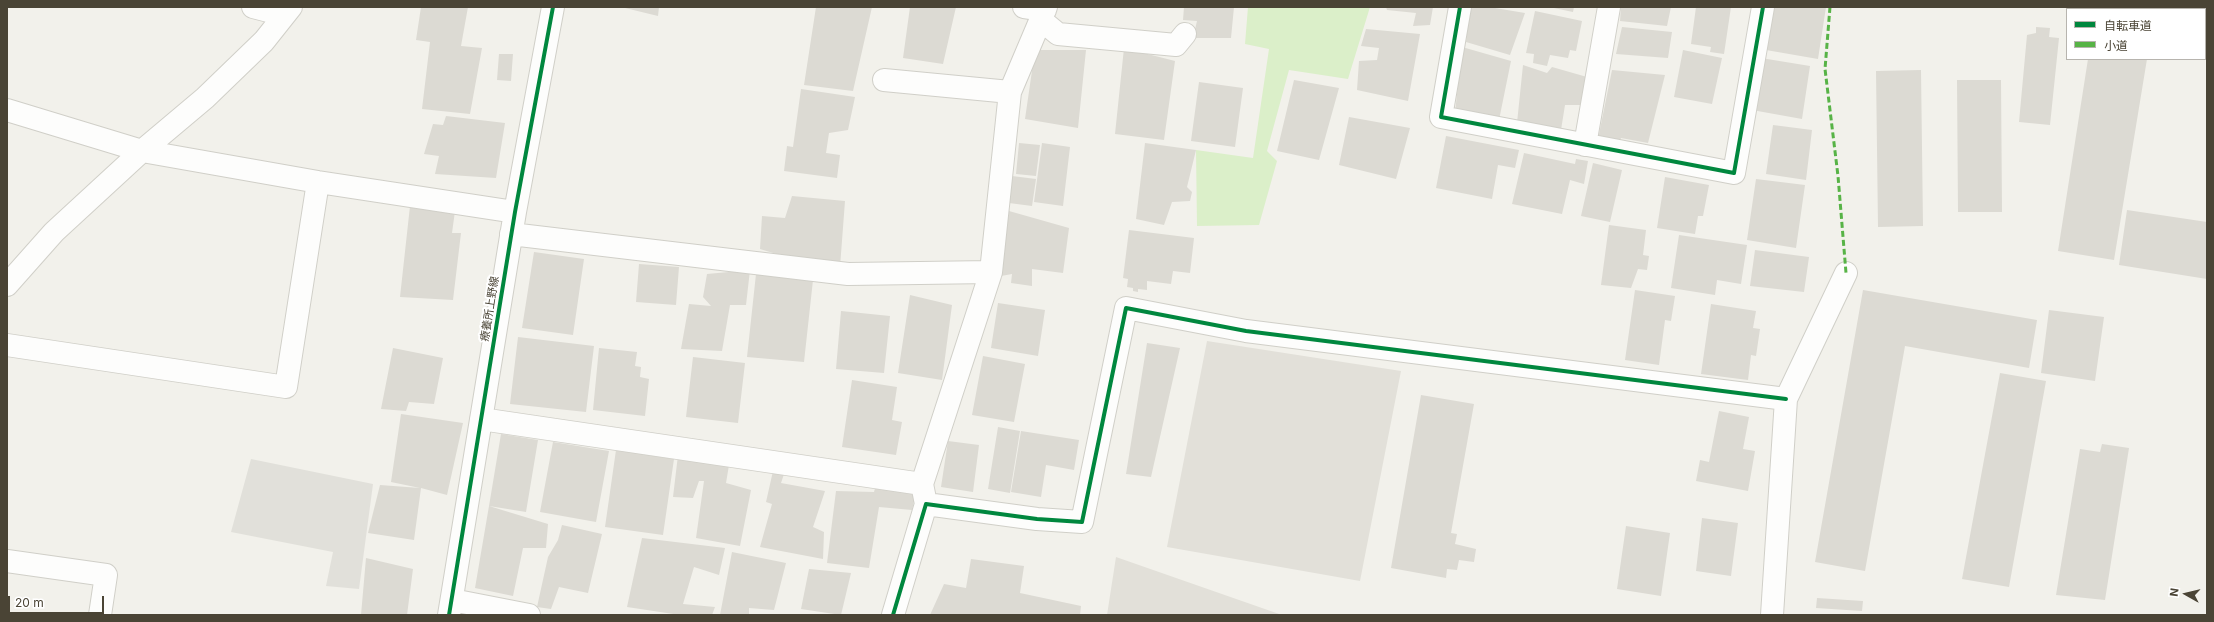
<!DOCTYPE html>
<html>
<head>
<meta charset="utf-8">
<style>
	body { margin:0 }
	#map { position:relative; width:2214px; height:622px; overflow:hidden; background:#f2f1eb; font-family:Inter,"Noto Sans JP",sans-serif }
	canvas { display:block }
	.frame { position:absolute; inset:0; border:8px solid #4a4435; pointer-events:none }
	.legend { position:absolute; left:2066px; top:8px; width:140px; height:52px; box-sizing:border-box; background:#fff; border:1px solid #b7b4ae; margin:0; padding:5px 7px; list-style:none; font-size:12px; color:#4a4435 }
	.legend li { display:flex; align-items:center; gap:8px; height:20px }
	.legend b { width:20px; border:1px solid #b7b4ae }
	.north { position:absolute; left:2166px; top:574px; width:40px; height:40px; -webkit-text-stroke:3px #fff; paint-order:stroke; rotate:278deg; font-size:11px; font-weight:700; line-height:16px; text-align:center; color:#4a4435 }
	.north::after { content:''; display:block; margin:auto; width:14px; height:18px; background:#4a4435; clip-path:polygon(50% 0,100% 100%,50% 72%,0 100%) }
	.scale { position:absolute; left:8px; top:596px; width:96px; height:18px; box-sizing:border-box; border:2px solid #4a4435; border-top:0; padding-left:5px; font-size:12px; line-height:14px; white-space:nowrap; color:#4a4435; -webkit-text-stroke:3px #fff; paint-order:stroke }
</style>
</head>
<body>
<div id="map">
<canvas width="2214" height="622"></canvas>
<div class="frame"></div>
<ul class="legend">
<li><b style="height:5px;background:#00873e"></b>自転車道</li>
<li><b style="height:5px;background:#57b346"></b>小道</li>
</ul>
<div class="north">N</div>
<div class="scale">20 m</div>
</div>
<script>
const ctx = document.querySelector('canvas').getContext('2d');
ctx.lineJoin = 'round';
function fillPath(path, color) {
  ctx.fillStyle = color;
  ctx.fill(path, 'evenodd');
}
function poly(rows) {
  const path = new Path2D();
  for (const r of rows) {
    path.moveTo(r[0], r[1]);
    for (let i = 2; i < r.length; i += 2) path.lineTo(r[i], r[i + 1]);
  }
  return path;
}
function strokePath(path, color, width, dash) {
  ctx.strokeStyle = color;
  ctx.lineWidth = width;
  ctx.lineCap = dash ? 'butt' : 'round';
  ctx.setLineDash(dash || []);
  ctx.stroke(path);
}
function label(font, color, halo, rows, align = 'center') {
  ctx.font = font + ' Inter,"Noto Sans JP",sans-serif';
  ctx.lineWidth = 4;
  ctx.setLineDash([]);
  ctx.textBaseline = 'middle';
  ctx.strokeStyle = halo;
  ctx.fillStyle = color;
  for (const [text, x, y, turn = 0] of rows) {
    ctx.save();
    ctx.translate(x, y);
    ctx.rotate((+turn || 0) * Math.PI / 180);
    ctx.textAlign = isNaN(turn) ? turn : align;
    if (halo) ctx.strokeText(text, 0, 0);
    ctx.fillText(text, 0, 0);
    ctx.restore();
  }
}
const industrial = poly([
	[1207,341,1401,371,1360,581,1167,547],
	[1116,557,1282,615,1107,615]
]);
const green = poly([
	[1248,7,1370,7,1348,79,1289,70,1267,151,1277,161,1259,225,1197,226,1196,150,1253,158,1269,49,1245,44]
]);
const parking = poly([
	[251,459,373,484,359,589,326,586,333,552,231,532]
]);
const building = poly([
	[421,7,468,7,461,46,482,48,470,114,422,109,430,42,416,40],
	[621,7,659,7,658,16],
	[816,7,872,7,853,91,804,85],
	[910,7,956,7,943,64,903,58],
	[1184,7,1234,7,1231,38,1193,38,1197,21,1183,20],
	[1386,7,1433,7,1430,25,1413,26,1416,13,1387,10],
	[1470,7,1489,7,1525,13,1510,55,1466,42],
	[1549,7,1574,7,1573,12],
	[1621,7,1671,7,1667,26,1620,21],
	[1696,7,1731,7,1724,54,1710,52,1711,47,1691,44],
	[1773,7,1826,7,1818,59,1766,50],
	[1535,11,1582,21,1576,51,1570,50,1568,58,1550,55,1547,66,1533,63,1534,54,1526,53],
	[1622,27,1672,32,1668,58,1616,54],
	[2036,27,2050,28,2049,37,2059,38,2050,125,2019,122,2027,35,2036,33],
	[1366,29,1420,34,1408,101,1357,90,1359,61,1377,60,1379,48,1361,46],
	[1462,47,1511,61,1499,120,1455,113],
	[1124,48,1175,61,1164,140,1115,134],
	[1035,50,1086,50,1078,128,1025,119],
	[1683,50,1722,58,1712,104,1674,97],
	[499,54,513,54,511,81,497,80],
	[1761,58,1810,66,1802,119,1752,110],
	[2088,59,2147,59,2114,260,2058,251],
	[1523,65,1547,73,1552,67,1587,77,1583,105,1565,105,1561,130,1517,123],
	[1612,70,1665,75,1648,143,1621,138,1619,144,1598,139],
	[1921,70,1923,226,1878,227,1876,71],
	[1294,80,1339,88,1319,160,1277,151],
	[1957,80,2001,80,2002,212,1958,212],
	[1199,82,1243,88,1235,147,1191,141],
	[801,89,855,97,848,130,829,133,826,153,840,155,837,178,784,171,787,146,793,147],
	[446,116,505,123,496,178,435,174,439,156,424,154,433,124,443,125],
	[1349,117,1410,128,1396,179,1339,165],
	[1773,125,1812,130,1806,180,1766,174],
	[1446,136,1519,150,1515,168,1498,165,1492,199,1436,188],
	[1019,143,1040,145,1036,176,1016,174],
	[1042,143,1070,147,1063,206,1034,202],
	[1145,143,1196,150,1187,187,1192,192,1190,201,1172,202,1164,225,1136,219],
	[1524,153,1575,164,1576,159,1588,161,1584,184,1570,180,1562,214,1512,204],
	[1593,163,1622,170,1610,222,1581,216],
	[1012,176,1036,179,1032,206,1009,203],
	[1665,177,1709,185,1703,216,1698,216,1695,234,1657,228],
	[1756,179,1805,185,1796,248,1747,240],
	[792,196,845,201,840,267,783,256,760,249,762,216,785,218],
	[410,206,455,211,452,233,461,233,453,300,400,297],
	[2127,210,2207,222,2207,279,2119,265],
	[1009,211,1069,228,1063,273,1032,269,1032,286,1011,283,1012,274,1001,276],
	[1609,225,1646,230,1643,255,1649,256,1647,270,1638,269,1631,288,1601,285],
	[1129,230,1194,238,1190,273,1173,271,1171,284,1147,281,1147,290,1138,289,1138,292,1133,291,1133,288,1127,287,1128,279,1123,278],
	[1679,235,1747,245,1741,284,1717,280,1715,295,1671,288],
	[1755,250,1809,257,1804,292,1750,286],
	[534,252,584,259,573,335,522,328],
	[639,264,679,267,676,305,636,302],
	[750,270,746,305,730,305,722,351,681,349,689,304,711,306,703,297,707,274],
	[756,274,813,280,804,362,747,357],
	[1635,290,1675,296,1671,321,1665,320,1659,365,1625,360],
	[1863,290,2037,320,2029,368,1905,346,1865,571,1815,562],
	[910,295,952,305,942,380,898,373],
	[998,303,1045,310,1038,356,991,348],
	[1711,304,1756,311,1753,328,1760,329,1756,356,1751,355,1748,380,1701,374],
	[2049,310,2104,317,2095,381,2041,373],
	[841,311,890,316,884,373,836,369],
	[518,337,594,346,586,412,510,404],
	[1147,343,1180,348,1151,477,1126,474],
	[393,348,443,358,434,404,409,402,406,411,381,409],
	[599,348,637,352,635,366,641,367,640,377,649,379,645,416,593,410],
	[983,356,1025,364,1014,422,972,415],
	[693,357,745,363,738,423,686,417],
	[2000,373,2046,381,2009,587,1962,579],
	[852,380,897,387,892,420,902,422,896,455,842,447],
	[1421,395,1474,404,1451,533,1457,534,1455,544,1476,549,1474,562,1459,560,1457,570,1447,569,1446,578,1391,568],
	[1719,411,1749,417,1743,449,1755,451,1748,491,1696,481,1700,460,1709,462],
	[401,414,463,423,447,495,421,488,414,540,368,533,380,485,420,488,391,482],
	[998,427,1020,431,1010,493,988,489],
	[1021,431,1079,440,1074,470,1046,465,1041,497,1011,492],
	[501,434,538,440,526,512,489,506,548,524,546,548,523,548,513,596,475,588,489,506],
	[948,441,979,445,973,492,941,487],
	[553,442,609,451,596,522,540,512],
	[2102,444,2129,448,2105,600,2056,595,2080,449,2100,452],
	[616,450,674,459,663,535,605,527],
	[678,455,729,465,726,483,751,490,740,546,696,538,704,481,699,481,693,498,673,497],
	[773,471,785,471,781,483,825,491,813,527,824,532,823,559,760,547,772,504,766,502],
	[876,484,917,488,912,510,879,507,869,568,827,563,836,491,874,492],
	[1702,518,1738,523,1731,576,1696,571],
	[562,525,602,534,588,593,559,587,551,609,537,607,548,557,558,540],
	[1626,526,1670,533,1661,596,1617,589],
	[642,538,725,548,719,575,694,567,683,604,715,607,712,615,680,615,627,607],
	[732,552,786,563,774,610,749,608,749,615,720,615],
	[366,558,413,569,407,615,361,615],
	[971,559,1024,566,1020,593,1081,606,1080,615,930,615,944,584,966,588],
	[809,569,851,573,841,615,801,609],
	[1817,598,1863,601,1862,611,1816,608]
]);
const minor = poly([
	[253,7,284,15],
	[1024,7,1045,10],
	[1460,7,1441,117,1734,173,1763,7],
	[1041,20,1058,34,1176,45,1185,34],
	[884,80,1010,92],
	[7,110,142,151,318,182,515,212],
	[1585,145,1609,7],
	[511,234,848,274,991,272],
	[7,285,54,232,142,151,205,98,264,41,291,7],
	[7,345,286,387,318,182],
	[481,419,922,484],
	[926,504,1037,519,1082,522,1126,308,1246,331,1786,399],
	[7,561,106,575,100,615],
	[452,600,529,615],
	[449,615,515,212,553,7],
	[893,615,926,504,922,484,991,272,1010,92,1046,7],
	[1772,615,1786,399,1846,273]
]);
const quiet = poly([
	[1830,7,1825,69,1838,176,1846,273]
]);
const cycleway = poly([
	[1460,7,1441,117,1734,173,1763,7],
	[449,615,515,212,553,7],
	[893,615,926,504,1037,519,1082,522,1126,308,1246,331,1786,399]
]);
const streetNames = [
	["療養所上野線",490,309,-81]
];
fillPath(industrial, '#e2e0d9');
fillPath(green, '#dbefc9');
fillPath(parking, '#e1e0da');
fillPath(building, '#dcdad3');
strokePath(minor, '#d0cfc8', 24);
strokePath(minor, '#fdfdfc', 22);
strokePath(quiet, '#57b346', 3, [6, 3]);
strokePath(cycleway, '#00873e', 4);
label('11px', '#4a4435', '#fff', streetNames);
</script>
</body>
</html>
